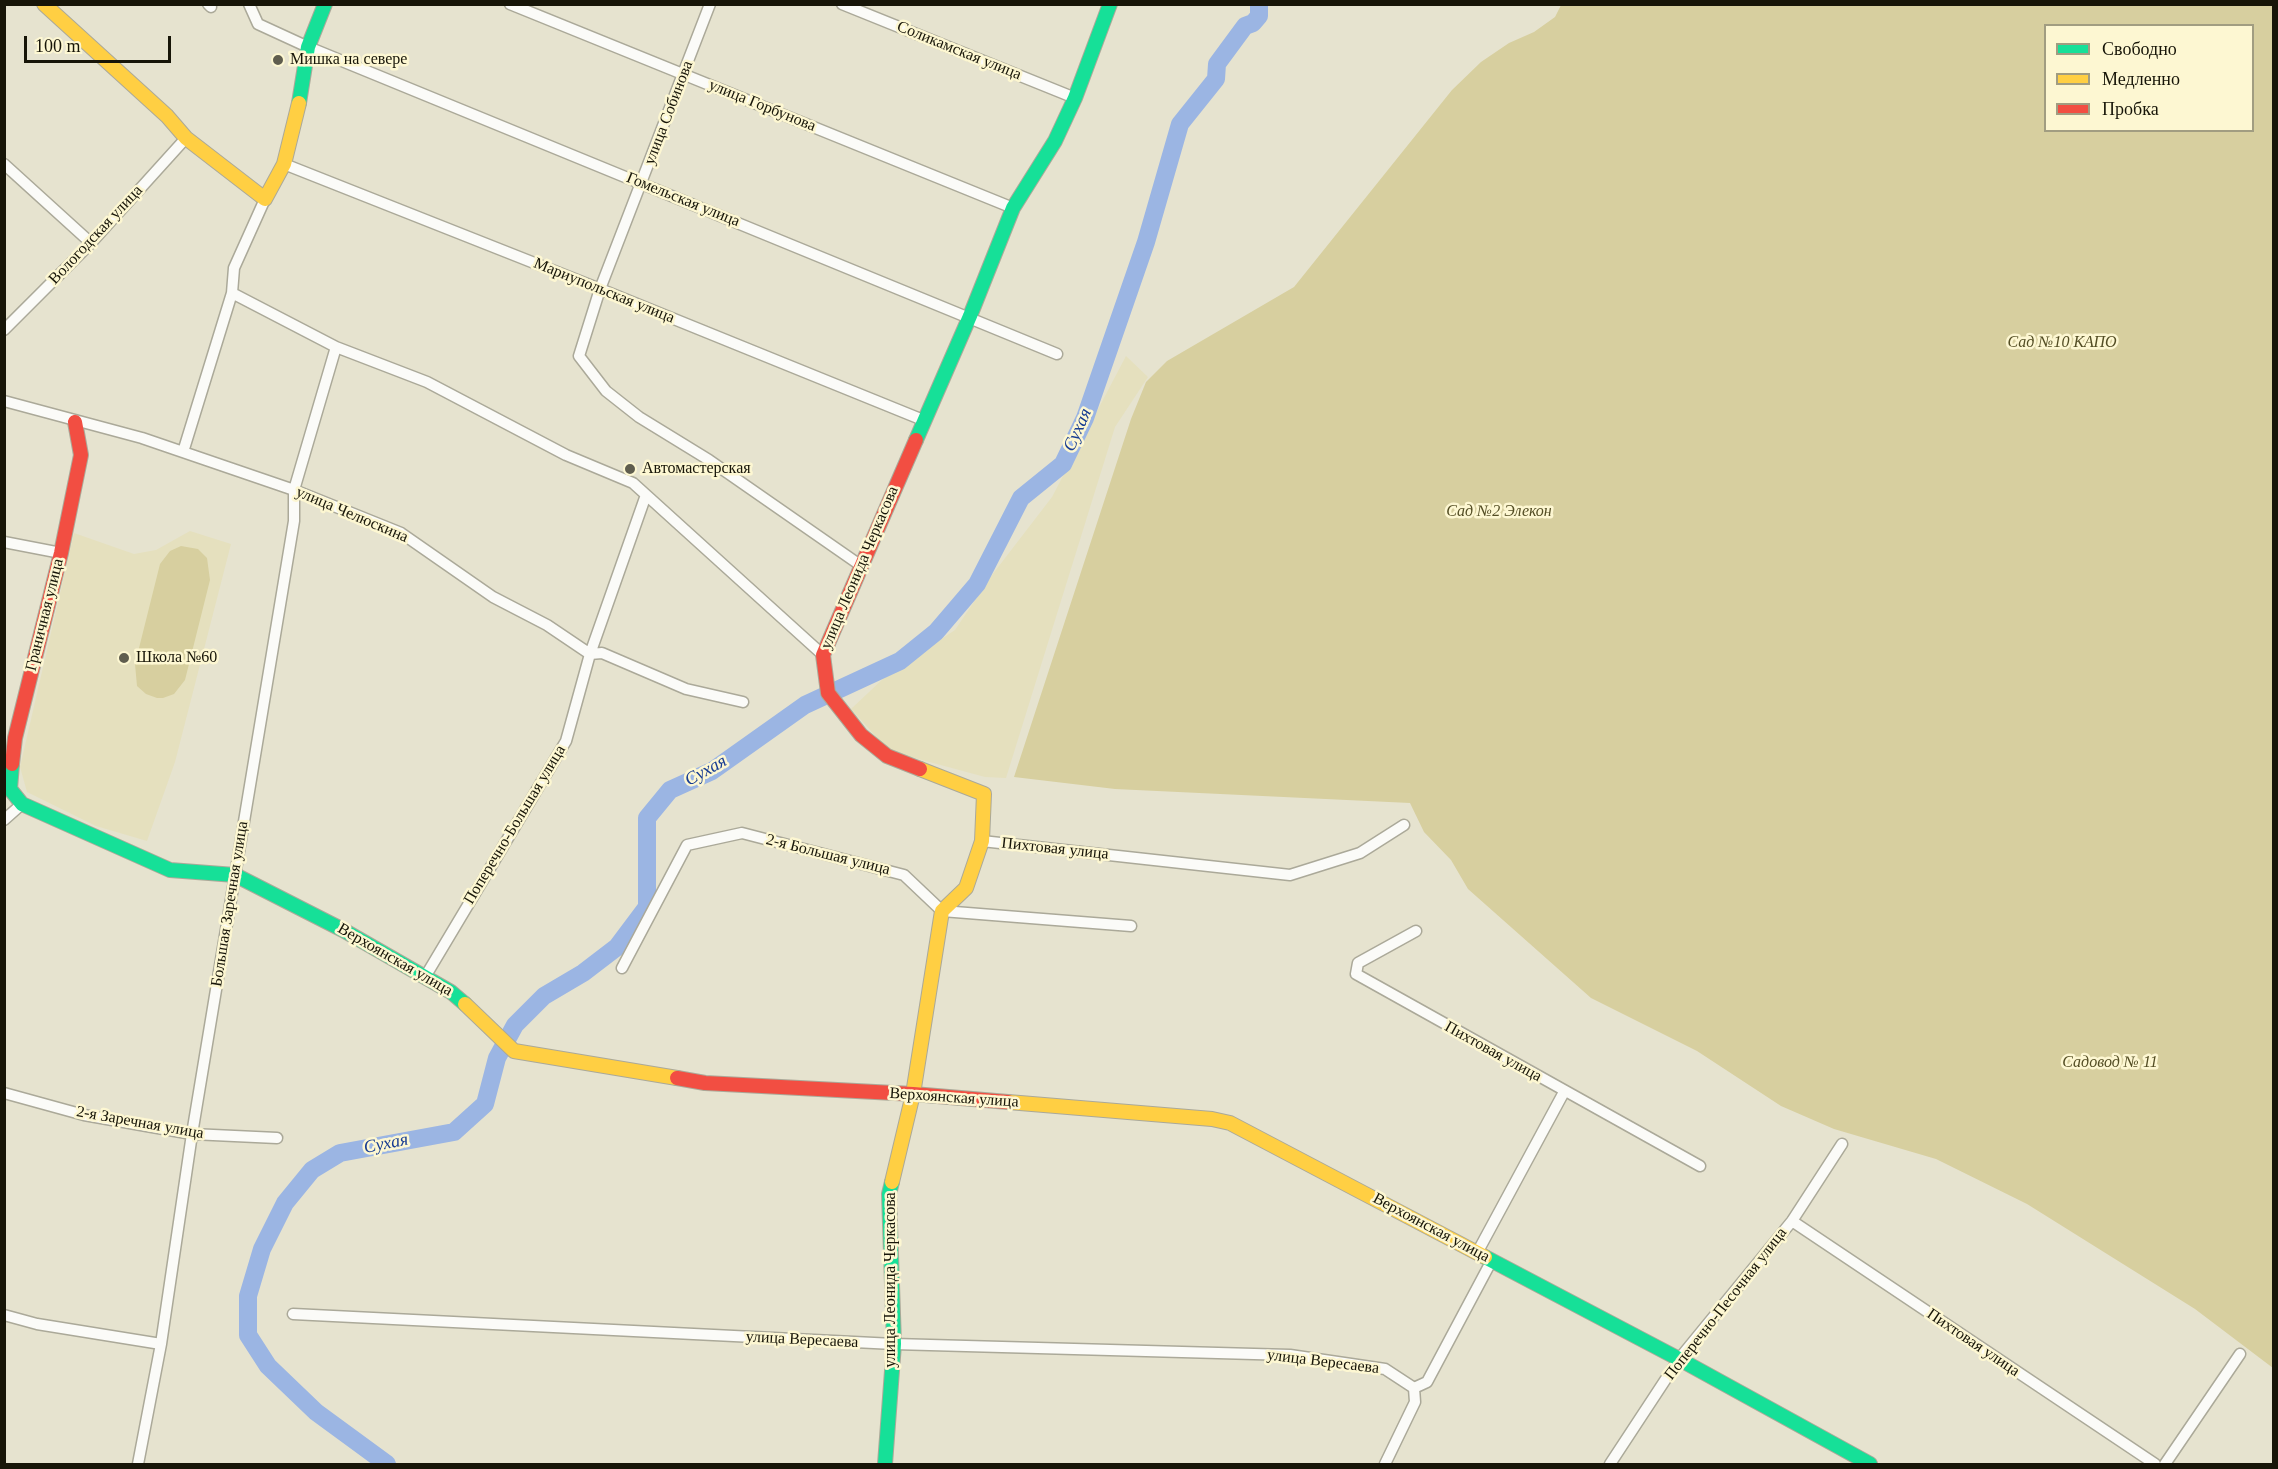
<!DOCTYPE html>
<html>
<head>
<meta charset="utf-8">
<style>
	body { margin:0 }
	#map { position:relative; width:2278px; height:1469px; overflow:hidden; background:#e6e3cf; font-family:"Times New Roman",serif }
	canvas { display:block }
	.frame { position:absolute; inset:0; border:6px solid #171508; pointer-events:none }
	.legend { position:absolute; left:2044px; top:24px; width:210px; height:108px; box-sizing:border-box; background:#fdf7d2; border:2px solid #a19d81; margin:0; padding:8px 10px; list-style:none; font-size:18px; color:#171508 }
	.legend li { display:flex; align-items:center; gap:12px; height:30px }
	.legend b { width:30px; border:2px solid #a19d81 }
	.scale { position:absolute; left:24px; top:36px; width:147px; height:27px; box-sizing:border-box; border:3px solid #171508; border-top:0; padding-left:8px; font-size:18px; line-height:21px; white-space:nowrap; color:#171508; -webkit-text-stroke:4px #fdf7d2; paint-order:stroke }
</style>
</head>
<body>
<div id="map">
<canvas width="2278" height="1469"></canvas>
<div class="frame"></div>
<ul class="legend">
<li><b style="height:8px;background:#16e098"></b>Свободно</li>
<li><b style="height:8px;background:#ffcf43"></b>Медленно</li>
<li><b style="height:8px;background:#f24e42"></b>Пробка</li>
</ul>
<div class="scale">100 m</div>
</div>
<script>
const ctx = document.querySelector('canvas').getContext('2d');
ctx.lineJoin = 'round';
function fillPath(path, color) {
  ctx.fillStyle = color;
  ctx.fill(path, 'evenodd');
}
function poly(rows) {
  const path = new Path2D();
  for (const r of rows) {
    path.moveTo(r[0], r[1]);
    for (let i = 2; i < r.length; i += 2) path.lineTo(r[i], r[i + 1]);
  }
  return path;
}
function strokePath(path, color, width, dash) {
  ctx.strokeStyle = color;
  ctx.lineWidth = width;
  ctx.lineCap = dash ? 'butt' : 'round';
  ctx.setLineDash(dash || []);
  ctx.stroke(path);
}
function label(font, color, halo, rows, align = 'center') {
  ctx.font = font + ' "Times New Roman",serif';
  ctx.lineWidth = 5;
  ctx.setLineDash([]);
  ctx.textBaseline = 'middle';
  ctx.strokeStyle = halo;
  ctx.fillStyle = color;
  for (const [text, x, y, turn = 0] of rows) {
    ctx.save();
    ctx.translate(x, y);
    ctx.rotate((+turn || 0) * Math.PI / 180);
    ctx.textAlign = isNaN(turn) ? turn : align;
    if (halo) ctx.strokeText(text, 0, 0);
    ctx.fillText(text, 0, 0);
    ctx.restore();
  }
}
const built = poly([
	[1126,356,1148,377,1115,427,1006,778,985,777,889,751,851,709,886,676,955,630,992,575,1052,497],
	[190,531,231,544,175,762,147,841,96,826,27,792,20,767,74,533,134,554,156,550]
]);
const green = poly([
	[1561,5,2273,5,2273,1368,2195,1309,2027,1204,1936,1159,1834,1129,1781,1106,1697,1051,1591,998,1468,889,1451,860,1424,832,1410,803,1115,789,1014,777,1131,419,1146,382,1167,361,1294,287,1452,90,1481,62,1509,43,1534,32,1555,17],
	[2046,26,2252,26,2252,130,2046,130],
	[181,546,198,549,207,558,210,580,185,680,174,694,163,698,157,698,146,694,137,686,135,664,160,564,170,551]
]);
const river = poly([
	[387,1464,316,1412,268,1366,248,1335,248,1296,262,1249,285,1203,312,1170,340,1153,454,1132,485,1104,497,1058,515,1025,544,996,583,973,617,947,647,907,647,818,670,790,712,771,805,705,900,661,936,632,977,584,1021,498,1063,464,1085,418,1146,242,1180,124,1216,79,1217,64,1245,26,1253,23,1259,16,1259,4]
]);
const street = poly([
	[208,4,211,7],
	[249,4,258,24,308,47,1057,354],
	[510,4,1013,208],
	[710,4,600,289,579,356,606,391,639,417,709,460,860,565],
	[842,4,1075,98],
	[4,164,91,243],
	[284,164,600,289,923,420],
	[232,293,336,347,427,382,566,455,633,483,823,655],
	[4,330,91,243,186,138],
	[4,401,142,438,294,490,401,533,493,597,547,625,590,654,602,653,686,689,743,702],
	[183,452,232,293,234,268,265,199],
	[4,542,61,553],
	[4,820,22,804],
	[982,841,1290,875,1360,853,1404,825],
	[1416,931,1358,963,1356,974,1700,1166],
	[622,968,687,845,742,833,904,875,942,911,1131,926],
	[425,977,566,741,590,654,646,495],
	[4,1093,84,1115,192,1134,277,1138],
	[1792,1221,2155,1464],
	[1477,1253,1564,1092],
	[293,1314,894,1344,1290,1355,1385,1369,1414,1388],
	[4,1315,37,1324,161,1344],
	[138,1464,161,1344,192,1134,294,521,294,490,336,347],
	[1385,1464,1415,1402,1414,1388,1427,1382,1492,1260],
	[1610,1464,1679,1359,1792,1221,1842,1144],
	[2165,1464,2240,1354]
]);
const fast = poly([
	[299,103,308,47,325,4],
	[916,440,970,316,1013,208,1055,141,1075,98,1110,4],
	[12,764,10,789,22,804,170,870,235,875,343,930,451,992,465,1004],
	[1485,1257,1679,1359,1870,1464],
	[885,1464,894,1344,889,1194,892,1182]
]);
const slow = poly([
	[44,4,167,116,186,138,265,199,284,164,299,103],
	[465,1004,514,1051,677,1078],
	[1008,1102,1212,1119,1230,1123,1485,1257],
	[892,1182,913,1094,942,911,966,888,982,841,984,794,920,769]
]);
const jam = poly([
	[916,440,823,655,828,693,861,735,887,756,920,769],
	[12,764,15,738,61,553,81,455,75,422],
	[677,1078,705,1083,913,1094,1008,1102]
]);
const markers = [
	[278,60,6,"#5f5d4e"],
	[630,469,6,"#5f5d4e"],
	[124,658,6,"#5f5d4e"]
];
const streetNames = [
	["Соликамская улица",959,51,22],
	["улица Горбунова",762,106,22],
	["улица Собинова",669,113,-69],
	["Гомельская улица",683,200,22],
	["Вологодская улица",96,235,-47],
	["Мариупольская улица",604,291,22],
	["улица Челюскина",352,515,23],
	["улица Леонида Черкасова",860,568,-67],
	["Граничная улица",45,615,-76],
	["Поперечно-Большая улица",515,825,-59],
	["Пихтовая улица",1055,849,6],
	["2-я Большая улица",828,855,14],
	["Большая Заречная улица",230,904,-81],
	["Верхоянская улица",395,960,30],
	["Пихтовая улица",1493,1052,29],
	["Верхоянская улица",954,1098,4],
	["2-я Заречная улица",140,1123,10],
	["Верхоянская улица",1431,1228,28],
	["улица Леонида Черкасова",891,1280,-90],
	["Поперечно-Песочная улица",1726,1304,-52],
	["улица Вересаева",802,1340,3],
	["Пихтовая улица",1973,1343,34],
	["улица Вересаева",1323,1362,7]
];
const poiNames = [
	["Мишка на севере",290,60],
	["Автомастерская",642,469],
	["Школа №60",136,658]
];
const parkNames = [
	["Сад №10 КАПО",2062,343],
	["Сад №2 Элекон",1499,512],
	["Садовод № 11",2110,1063]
];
const waterNames = [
	["Сухая",1078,430,-66],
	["Сухая",706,771,-29],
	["Сухая",386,1144,-11]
];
fillPath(built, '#e5e0be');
fillPath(green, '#d7cf9f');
strokePath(river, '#9bb5e3', 18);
strokePath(street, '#aba999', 13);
strokePath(fast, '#aba999', 16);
strokePath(slow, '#aba999', 16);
strokePath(jam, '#aba999', 16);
strokePath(street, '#fbfbf8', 10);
strokePath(fast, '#16e098', 14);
strokePath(slow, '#ffcf43', 14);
strokePath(jam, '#f24e42', 14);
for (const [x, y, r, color] of markers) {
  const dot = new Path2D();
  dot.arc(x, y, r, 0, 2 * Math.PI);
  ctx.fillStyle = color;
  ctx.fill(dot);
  strokePath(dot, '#fdf7d2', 2);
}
label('16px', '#171508', '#fdf7d2', streetNames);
label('16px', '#171508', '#fdf7d2', poiNames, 'left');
label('italic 16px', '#534d24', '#fdf7d2', parkNames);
label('italic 18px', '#173c92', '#fdf7d2', waterNames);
</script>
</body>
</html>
